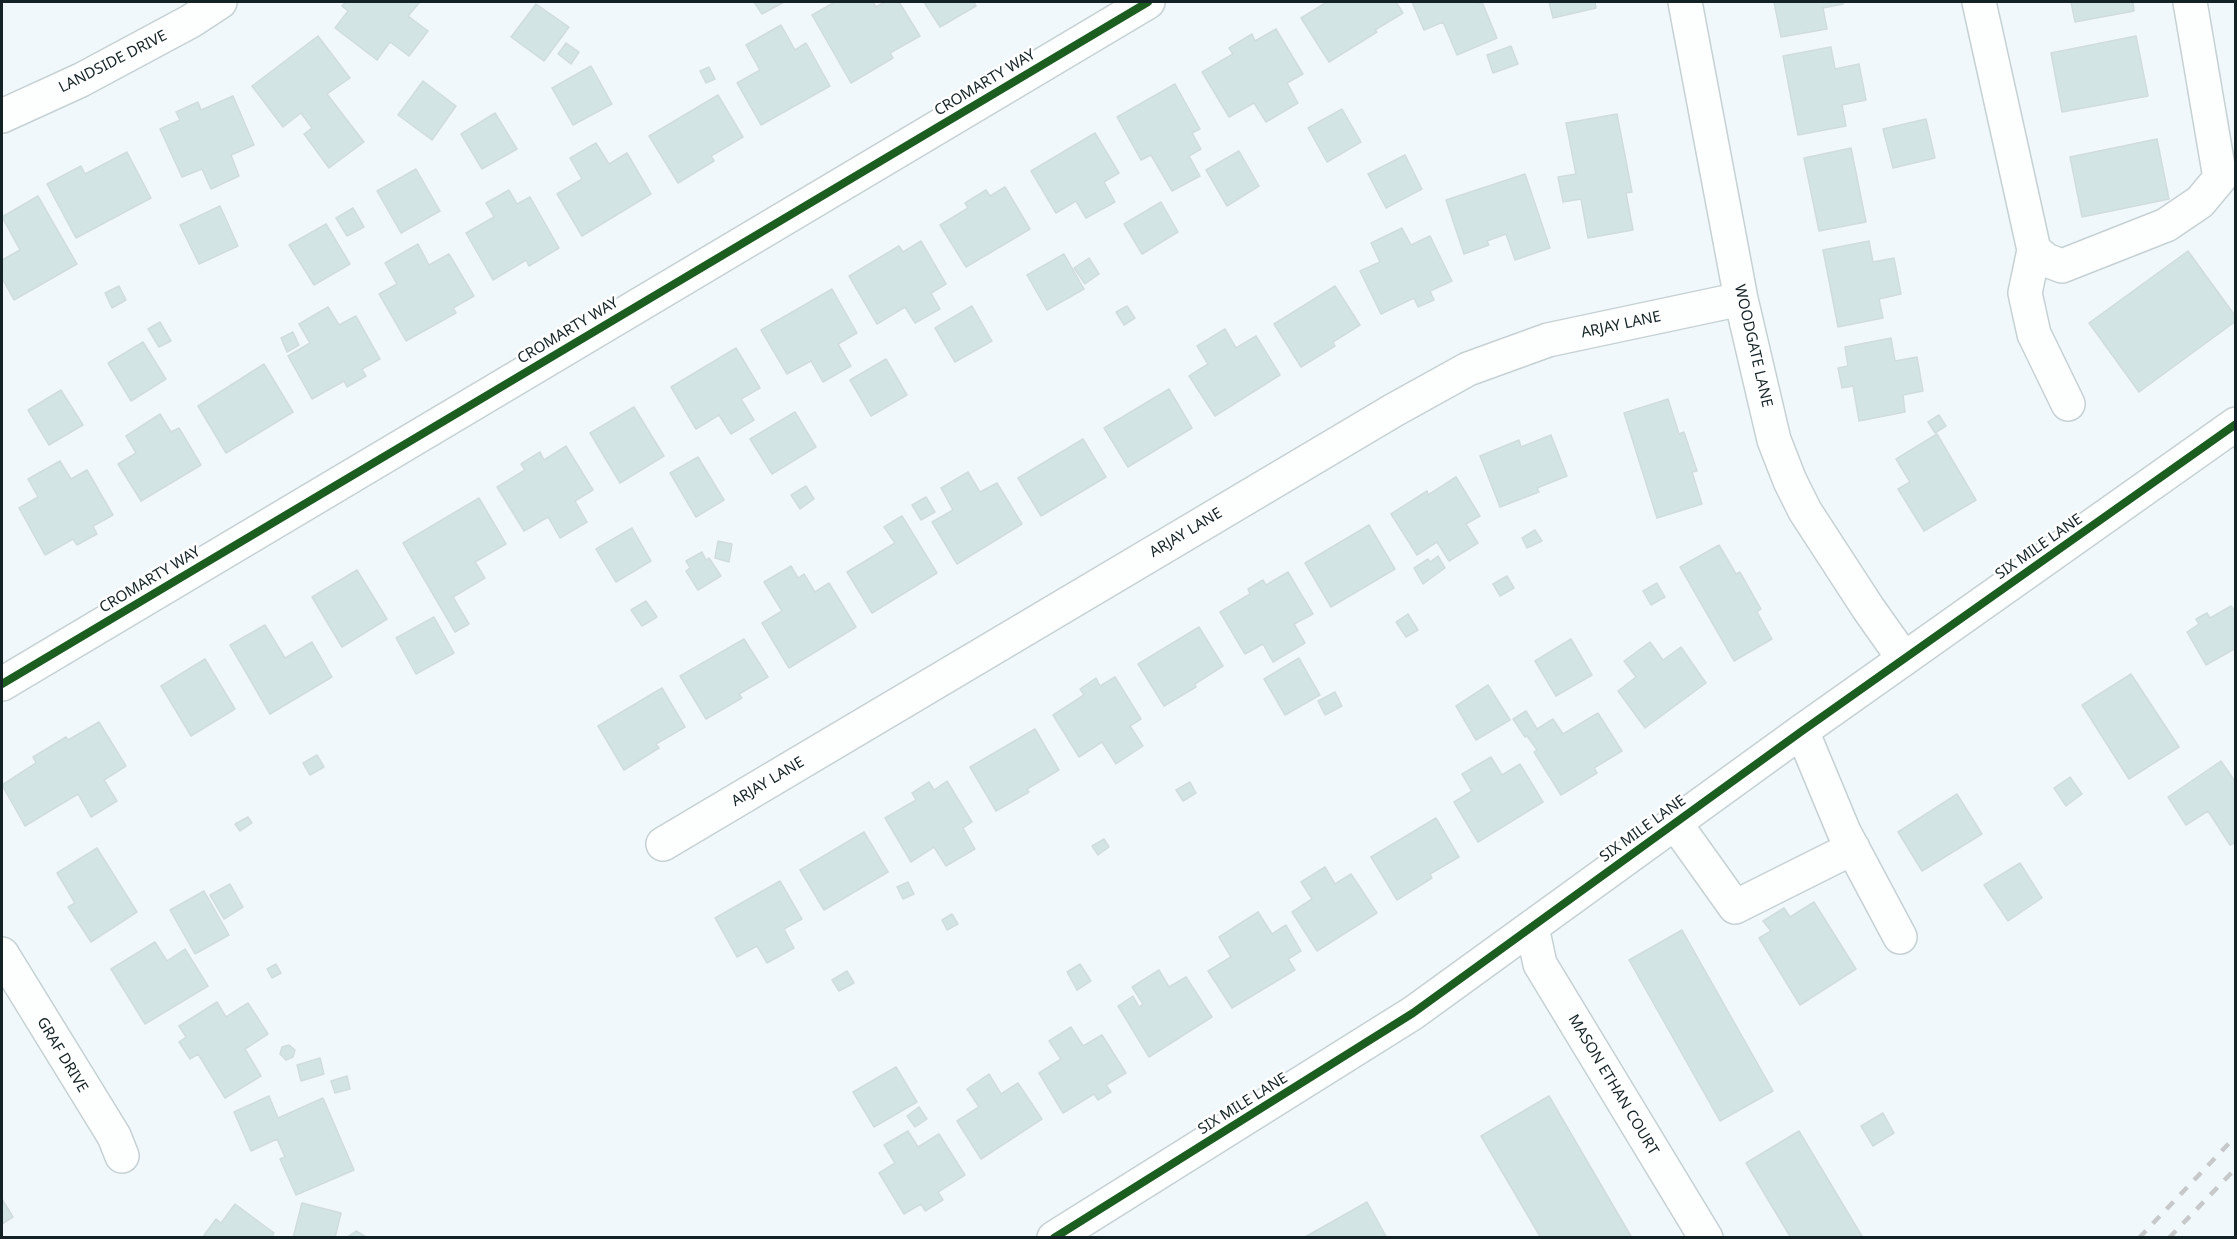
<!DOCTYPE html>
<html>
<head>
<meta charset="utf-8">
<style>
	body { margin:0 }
	#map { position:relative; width:2237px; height:1239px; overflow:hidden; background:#f0f8fb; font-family:"Noto Sans",sans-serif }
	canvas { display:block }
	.frame { position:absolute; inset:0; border:3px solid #132225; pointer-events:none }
</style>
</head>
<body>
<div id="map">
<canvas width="2237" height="1239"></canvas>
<div class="frame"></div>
</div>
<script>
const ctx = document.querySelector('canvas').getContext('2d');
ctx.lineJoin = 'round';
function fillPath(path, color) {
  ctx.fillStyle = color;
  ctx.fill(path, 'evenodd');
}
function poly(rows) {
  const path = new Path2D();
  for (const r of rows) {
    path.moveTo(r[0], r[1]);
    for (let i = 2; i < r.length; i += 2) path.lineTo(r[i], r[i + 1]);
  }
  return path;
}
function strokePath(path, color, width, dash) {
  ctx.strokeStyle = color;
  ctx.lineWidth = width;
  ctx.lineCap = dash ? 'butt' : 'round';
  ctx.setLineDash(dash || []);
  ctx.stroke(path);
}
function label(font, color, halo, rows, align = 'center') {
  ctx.font = font + ' "Noto Sans",sans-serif';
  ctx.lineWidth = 5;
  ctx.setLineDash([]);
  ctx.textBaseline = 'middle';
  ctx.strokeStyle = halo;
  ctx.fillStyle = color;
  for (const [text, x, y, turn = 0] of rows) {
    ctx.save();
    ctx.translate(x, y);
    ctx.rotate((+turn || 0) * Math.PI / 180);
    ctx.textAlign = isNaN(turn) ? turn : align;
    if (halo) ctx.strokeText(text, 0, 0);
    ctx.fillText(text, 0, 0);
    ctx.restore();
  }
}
const building = poly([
	[345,2,420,2,408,16,428,31,409,56,390,42,377,60,335,28,348,11,342,6,345,2],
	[754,2,784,2,762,14,754,2],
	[835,2,873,2,876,7,885,2,899,2,920,36,890,53,893,58,851,83,812,15,835,2],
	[924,2,974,2,976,6,940,27,924,2],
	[1327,2,1396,2,1403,13,1375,30,1377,32,1329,62,1301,18,1327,2],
	[1412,2,1476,2,1477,3,1482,2,1497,38,1457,55,1443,22,1424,30,1412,2],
	[1549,2,1595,2,1596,8,1553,18,1549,2],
	[1774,2,1843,2,1843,4,1823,8,1827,29,1781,37,1774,2],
	[2071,2,2133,2,2134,11,2075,22,2071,2],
	[536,4,569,27,544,61,511,37,536,4],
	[781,25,795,50,806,43,830,86,761,125,737,83,760,70,746,45,781,25],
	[1276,29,1303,74,1287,83,1298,103,1266,122,1254,103,1229,117,1202,72,1233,54,1229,48,1252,34,1255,41,1276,29],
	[318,36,350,78,327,94,364,142,329,168,304,134,312,128,301,113,283,127,252,86,318,36],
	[2136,36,2148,96,2062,112,2051,53,2136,36],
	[566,43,579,52,571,64,558,54,566,43],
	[1511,46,1518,64,1493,73,1487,55,1511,46],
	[1831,47,1835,69,1859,64,1866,100,1842,105,1846,126,1798,135,1783,56,1831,47],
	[591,66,612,104,573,125,552,88,591,66],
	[709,67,715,79,706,83,700,71,709,67],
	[423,81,456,106,432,140,398,115,423,81],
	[1175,84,1200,129,1192,133,1201,149,1189,156,1200,176,1172,191,1151,155,1141,160,1117,117,1175,84],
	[718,95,743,137,711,156,714,161,678,183,649,136,718,95],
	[233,96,254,145,231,155,239,176,211,189,202,169,182,177,160,129,180,120,176,112,198,102,201,110,233,96],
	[1342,109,1361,142,1327,162,1308,128,1342,109],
	[495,113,517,149,482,169,461,134,495,113],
	[1617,114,1632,192,1626,193,1633,230,1588,238,1581,199,1563,202,1558,177,1576,174,1566,123,1617,114],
	[1926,119,1935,158,1893,168,1883,129,1926,119],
	[1095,133,1119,173,1104,182,1115,202,1086,218,1076,201,1056,213,1031,171,1095,133],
	[2157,139,2169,199,2082,217,2070,157,2157,139],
	[596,143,609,164,627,153,651,194,582,236,557,194,582,179,570,158,596,143],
	[1851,148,1866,222,1819,231,1804,158,1851,148],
	[1239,151,1259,186,1227,206,1206,170,1239,151],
	[127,152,151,198,76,238,47,184,81,166,85,174,127,152],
	[1405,155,1422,189,1386,208,1368,174,1405,155],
	[416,169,440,211,401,233,377,191,416,169],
	[1525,174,1550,248,1515,260,1506,234,1487,241,1489,245,1464,254,1446,200,1525,174],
	[1005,187,1030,229,966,267,940,225,968,208,965,203,986,190,990,196,1005,187],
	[509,190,517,204,530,197,559,248,529,266,526,260,493,280,466,233,494,217,486,203,509,190],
	[38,196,77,264,14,300,2,278,2,260,20,250,2,217,38,196],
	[1161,202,1178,232,1142,254,1124,224,1161,202],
	[220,206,238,246,199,264,180,225,220,206],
	[353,208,364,227,347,236,336,218,353,208],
	[326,224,350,264,314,285,289,245,326,224],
	[1402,228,1411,245,1430,236,1452,281,1430,291,1434,300,1418,307,1414,298,1381,314,1360,271,1380,262,1371,243,1402,228],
	[921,241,946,284,931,293,940,309,915,323,905,307,877,324,849,276,899,246,903,252,921,241],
	[1869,241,1873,262,1894,258,1901,294,1879,299,1883,318,1838,327,1823,250,1869,241],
	[418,244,429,265,449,254,474,296,453,308,456,313,406,341,379,294,397,284,385,263,418,244],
	[2188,251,2236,317,2236,321,2139,392,2089,323,2188,251],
	[1064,254,1084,289,1047,310,1027,275,1064,254],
	[1089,258,1099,274,1085,284,1074,268,1089,258],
	[119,286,126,300,112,308,105,293,119,286],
	[1335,286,1360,325,1333,342,1335,346,1301,367,1274,324,1335,286],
	[832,289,857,333,838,344,851,366,823,382,811,361,787,374,761,330,832,289],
	[972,306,992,341,955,362,935,328,972,306],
	[1127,306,1135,318,1124,325,1116,312,1127,306],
	[328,307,339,325,356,316,380,359,362,369,366,376,347,387,344,381,312,399,288,356,310,343,299,324,328,307],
	[160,322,171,341,159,347,148,329,160,322],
	[1225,329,1236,348,1256,336,1280,375,1215,416,1189,376,1208,364,1197,346,1225,329],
	[293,332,299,345,287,352,281,338,293,332],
	[1891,338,1895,361,1917,357,1923,391,1903,395,1905,412,1859,421,1853,386,1842,388,1838,368,1848,366,1845,347,1891,338],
	[143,342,166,379,131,401,108,363,143,342],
	[736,348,760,388,741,399,754,420,731,434,719,415,696,429,671,387,736,348],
	[886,359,907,395,871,416,850,380,886,359],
	[264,364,293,412,226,453,198,406,264,364],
	[1169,389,1192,428,1128,467,1104,428,1169,389],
	[61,390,83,425,49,445,28,410,61,390],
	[1668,399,1679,434,1684,432,1697,471,1692,472,1702,504,1657,518,1624,413,1668,399],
	[634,407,664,456,620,483,590,433,634,407],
	[795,412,816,447,772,474,750,439,795,412],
	[160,414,171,432,179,428,201,465,141,501,118,464,136,453,126,436,160,414],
	[1939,415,1946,426,1935,433,1928,422,1939,415],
	[1937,434,1976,500,1924,531,1898,489,1910,482,1896,459,1937,434],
	[1551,435,1567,476,1537,488,1539,492,1500,507,1480,456,1519,440,1521,447,1551,435],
	[1083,439,1106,477,1041,516,1018,478,1083,439],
	[566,446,593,490,575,501,587,522,560,538,548,517,524,531,497,487,525,470,521,464,540,452,544,460,566,446],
	[698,457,724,500,696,517,670,473,698,457],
	[60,461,71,479,87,470,113,515,93,526,97,534,77,545,73,539,45,555,19,508,38,497,28,479,60,461],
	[968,472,980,492,997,483,1022,524,957,564,932,522,953,510,941,488,968,472],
	[1456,477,1480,516,1466,524,1478,543,1449,561,1437,542,1417,555,1391,514,1427,491,1428,495,1456,477],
	[806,486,814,499,800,509,791,495,806,486],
	[926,497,935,512,921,520,912,505,926,497],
	[479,498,506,544,475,562,485,578,453,597,469,624,455,632,403,543,479,498],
	[902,516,937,573,872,613,847,572,895,543,884,527,902,516],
	[1369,525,1395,569,1331,607,1305,563,1369,525],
	[632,528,651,561,616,582,596,549,632,528],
	[1535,530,1542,541,1527,548,1522,538,1535,530],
	[718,541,732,544,729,562,715,558,718,541],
	[1719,545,1736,574,1740,572,1761,609,1757,612,1772,639,1734,661,1680,567,1719,545],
	[702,552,706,560,709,558,721,576,698,590,686,571,690,568,686,561,702,552],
	[1438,556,1445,568,1423,584,1414,568,1428,559,1430,562,1438,556],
	[791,566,798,578,804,574,815,592,829,583,856,627,789,668,762,623,782,611,764,582,791,566],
	[357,570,387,619,342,647,312,597,357,570],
	[1288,572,1313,614,1294,624,1305,643,1273,662,1263,644,1245,654,1220,612,1250,594,1248,589,1263,580,1266,585,1288,572],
	[1507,576,1514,588,1500,596,1493,584,1507,576],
	[1657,583,1665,597,1651,605,1643,591,1657,583],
	[646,601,657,617,642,626,631,610,646,601],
	[2231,606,2236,613,2236,648,2206,665,2187,632,2199,624,2196,619,2207,613,2210,618,2231,606],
	[1408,614,1418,630,1406,637,1396,622,1408,614],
	[434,617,454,653,416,674,396,638,434,617],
	[265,625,285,658,312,642,332,677,270,714,230,645,265,625],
	[1199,627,1223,666,1195,684,1196,687,1164,706,1138,664,1199,627],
	[744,639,768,677,739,694,742,698,706,719,680,676,744,639],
	[1571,639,1592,675,1556,696,1535,661,1571,639],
	[1650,642,1663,660,1681,647,1706,683,1645,728,1618,691,1636,677,1624,661,1650,642],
	[1299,658,1320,695,1285,715,1264,679,1299,658],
	[205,659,235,709,191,736,161,686,205,659],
	[2131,674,2179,747,2129,779,2082,705,2131,674],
	[1115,677,1141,719,1130,726,1143,746,1116,764,1102,742,1079,757,1053,715,1084,695,1080,689,1096,678,1100,686,1115,677],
	[1488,685,1510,720,1476,740,1456,706,1488,685],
	[662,688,685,727,656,744,659,748,624,770,598,726,662,688],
	[1335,692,1342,706,1325,715,1318,701,1335,692],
	[1526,711,1537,729,1553,719,1563,734,1598,713,1622,751,1594,768,1597,773,1561,795,1534,752,1537,750,1527,736,1525,737,1513,719,1526,711],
	[99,722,126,766,104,780,117,801,91,817,78,794,25,826,2,785,36,763,33,757,66,737,68,740,99,722],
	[1035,729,1059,770,1027,789,1029,792,996,811,970,767,1035,729],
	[317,755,324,767,310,775,303,763,317,755],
	[1491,757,1502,775,1520,764,1543,802,1478,842,1454,802,1472,791,1462,774,1491,757],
	[2221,761,2236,783,2236,842,2230,845,2208,811,2186,825,2168,797,2221,761],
	[2070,777,2082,794,2066,806,2054,788,2070,777],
	[947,781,972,822,963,828,975,849,946,866,934,847,911,862,885,818,916,800,912,793,929,782,934,790,947,781],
	[1190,782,1196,793,1183,801,1176,790,1190,782],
	[1957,794,1982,834,1922,871,1898,832,1957,794],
	[248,817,252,823,240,831,235,824,248,817],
	[1436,818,1459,857,1430,874,1432,878,1397,900,1371,857,1436,818],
	[864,832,888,872,824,910,800,870,864,832],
	[1104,839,1109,847,1098,855,1092,846,1104,839],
	[97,848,137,912,91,942,68,907,75,903,57,873,97,848],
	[2020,863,2042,898,2008,921,1984,885,2020,863],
	[1325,867,1335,884,1351,874,1377,913,1317,951,1292,912,1312,899,1301,882,1325,867],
	[780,881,802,919,784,929,794,948,767,963,757,946,737,957,715,918,780,881],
	[908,882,914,894,903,899,897,887,908,882],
	[230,884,243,907,224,919,210,895,230,884],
	[204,891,229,935,195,954,170,910,204,891],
	[1814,902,1856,969,1800,1005,1759,938,1771,931,1763,921,1784,908,1790,917,1814,902],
	[1258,912,1272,934,1286,925,1301,951,1288,959,1295,970,1232,1008,1208,971,1231,957,1219,937,1258,912],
	[952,914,958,924,947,930,942,920,952,914],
	[1682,930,1773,1091,1720,1121,1629,960,1682,930],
	[155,942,167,961,185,949,208,986,145,1024,111,969,155,942],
	[276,964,281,973,272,978,267,969,276,964],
	[1080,964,1091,981,1077,990,1067,972,1080,964],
	[1159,970,1169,987,1186,977,1212,1017,1149,1057,1118,1006,1133,996,1139,1007,1143,1004,1132,987,1159,970],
	[847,971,854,983,839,991,832,980,847,971],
	[217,1002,226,1017,248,1003,268,1034,245,1049,261,1076,225,1098,198,1054,190,1059,179,1042,186,1037,179,1026,217,1002],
	[1071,1027,1083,1046,1102,1035,1126,1073,1106,1085,1111,1092,1098,1100,1094,1094,1063,1113,1039,1073,1061,1059,1049,1041,1071,1027],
	[289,1045,295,1050,293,1057,286,1060,280,1054,282,1047,289,1045],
	[320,1058,324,1074,301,1081,297,1065,320,1058],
	[896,1067,917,1102,874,1127,853,1092,896,1067],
	[989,1074,1001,1094,1018,1083,1042,1119,981,1159,957,1121,979,1107,967,1089,989,1074],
	[347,1076,350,1089,335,1093,331,1081,347,1076],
	[269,1096,278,1118,323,1098,354,1170,296,1195,280,1159,285,1157,277,1139,251,1151,234,1112,269,1096],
	[1549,1096,1632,1238,1541,1238,1481,1136,1549,1096],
	[919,1107,927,1119,915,1127,907,1116,919,1107],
	[1883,1113,1894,1133,1873,1146,1861,1126,1883,1113],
	[908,1131,918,1147,939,1134,965,1175,938,1192,943,1200,925,1211,921,1204,904,1214,879,1173,895,1163,884,1145,908,1131],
	[1799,1131,1863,1238,1791,1238,1746,1163,1799,1131],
	[2,1199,13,1217,2,1224,2,1199],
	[1367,1202,1387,1238,1305,1238,1305,1237,1367,1202],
	[302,1203,341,1213,335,1238,293,1238,302,1203],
	[235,1204,274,1233,271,1238,202,1238,216,1219,221,1223,235,1204],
	[356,1231,366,1237,366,1238,346,1238,356,1231]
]);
const minor = poly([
	[1685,2,1741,299,1774,440,1790,481,1805,511,1868,608,1904,659],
	[1979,2,2034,250,2046,260,2062,266,2166,225,2200,202,2220,178,2190,2],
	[2,116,81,80,191,21,220,2],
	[2034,250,2025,293,2034,334,2068,404],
	[2,684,1148,2],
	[1802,731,1844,832,1900,937],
	[1675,823,1735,907,1853,848],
	[663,844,1394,410,1468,369,1548,340,1741,299],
	[1532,927,1540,964,1706,1238],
	[2,954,114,1136,122,1156],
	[1054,1238,1413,1013,1802,731,2236,424]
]);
const rail = poly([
	[2139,1238,2236,1136],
	[2169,1238,2236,1168]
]);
const cycleway = poly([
	[2,684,1148,2],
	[1054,1238,1413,1013,1802,731,2236,424]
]);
const streetNames = [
	["LANDSIDE DRIVE",113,62,-27],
	["CROMARTY WAY",985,83,-31],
	["ARJAY LANE",1621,325,-12],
	["CROMARTY WAY",568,331,-31],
	["WOODGATE LANE",1753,346,77],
	["ARJAY LANE",1186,533,-31],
	["SIX MILE LANE",2039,547,-35],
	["CROMARTY WAY",150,580,-31],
	["ARJAY LANE",768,782,-31],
	["SIX MILE LANE",1643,829,-36],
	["GRAF DRIVE",62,1055,59],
	["MASON ETHAN COURT",1613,1085,59],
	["SIX MILE LANE",1243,1104,-32]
];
fillPath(building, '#d2e4e4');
strokePath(building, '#d1dcdd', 1.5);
strokePath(minor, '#c6d1d4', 36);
strokePath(minor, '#fdfefe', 33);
strokePath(rail, '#c6c8c9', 4.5, [10, 10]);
strokePath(cycleway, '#1b5e20', 8);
label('15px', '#132225', '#fff', streetNames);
</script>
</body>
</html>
